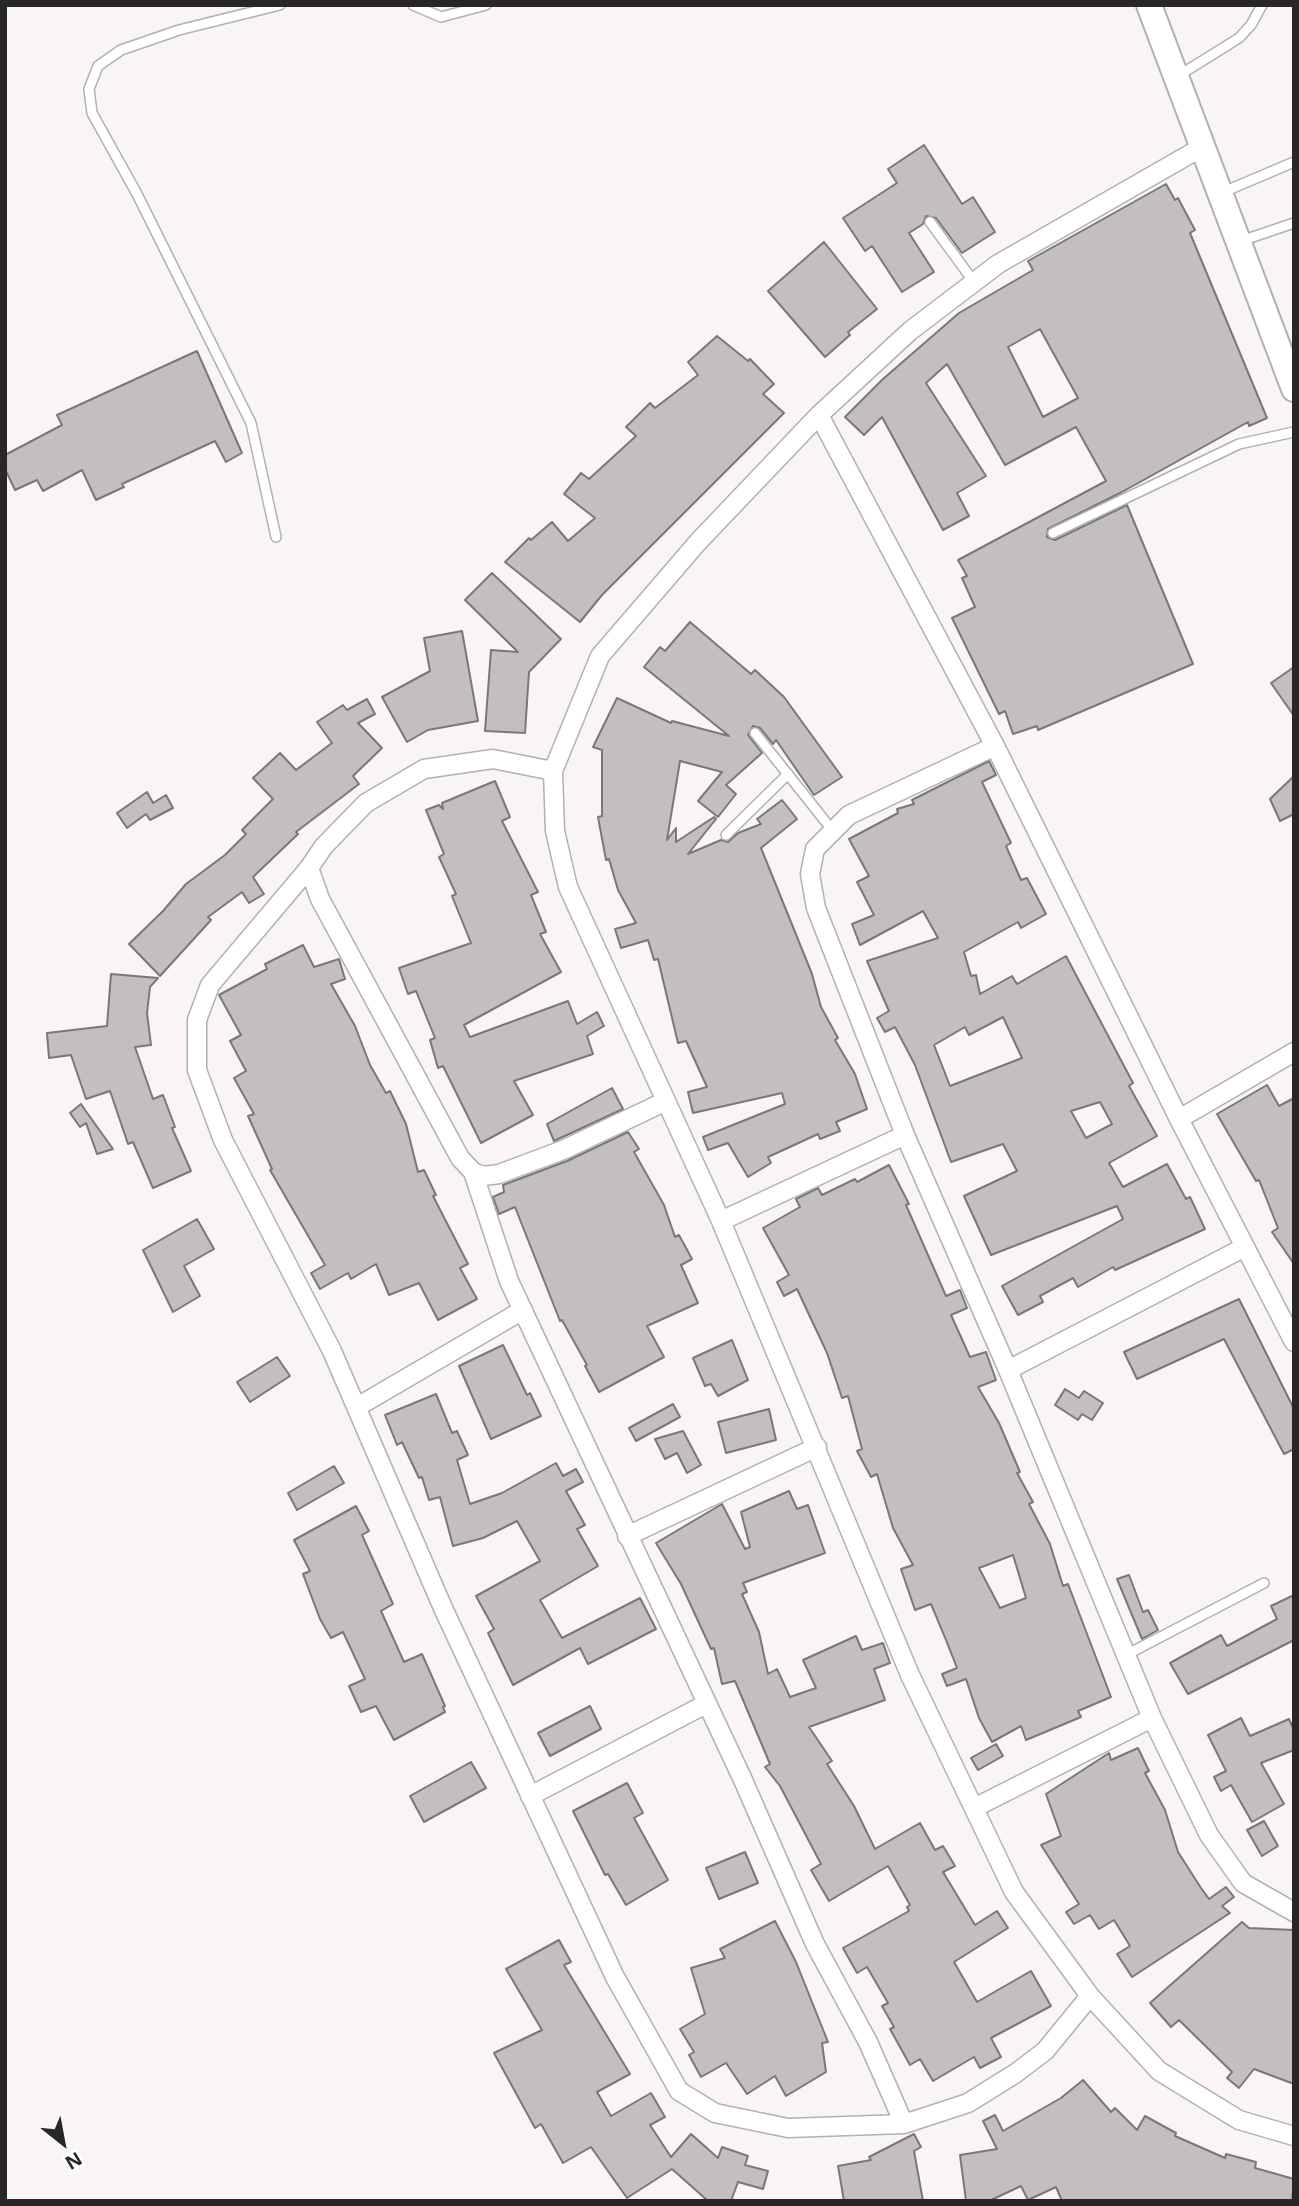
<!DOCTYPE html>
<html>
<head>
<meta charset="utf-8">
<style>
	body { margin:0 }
	#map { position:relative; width:1299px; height:2206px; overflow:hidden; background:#faf5f5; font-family:"Open Sans",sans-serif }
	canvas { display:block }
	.frame { position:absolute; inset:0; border:7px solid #282626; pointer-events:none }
	.north { position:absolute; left:28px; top:2108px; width:70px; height:70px; -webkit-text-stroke:5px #fff; paint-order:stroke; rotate:149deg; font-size:19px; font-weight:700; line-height:28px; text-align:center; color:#282626 }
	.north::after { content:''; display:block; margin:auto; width:24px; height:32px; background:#282626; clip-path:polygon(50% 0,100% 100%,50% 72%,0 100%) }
</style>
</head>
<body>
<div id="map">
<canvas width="1299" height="2206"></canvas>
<div class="frame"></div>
<div class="north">N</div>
</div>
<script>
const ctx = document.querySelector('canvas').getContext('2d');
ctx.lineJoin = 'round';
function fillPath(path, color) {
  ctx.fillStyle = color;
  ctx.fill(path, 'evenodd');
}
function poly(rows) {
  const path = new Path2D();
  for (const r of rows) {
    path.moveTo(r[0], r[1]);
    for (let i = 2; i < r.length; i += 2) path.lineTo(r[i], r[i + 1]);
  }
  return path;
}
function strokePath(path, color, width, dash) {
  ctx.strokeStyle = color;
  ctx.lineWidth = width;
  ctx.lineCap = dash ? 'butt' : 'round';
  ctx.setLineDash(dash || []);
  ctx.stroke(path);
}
const building = poly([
	[924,145,962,204,973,197,995,232,962,253,936,218,926,216,923,224,909,233,934,272,902,292,872,246,865,251,843,218,897,183,888,169,924,145],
	[1166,184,1175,200,1178,198,1195,230,1190,233,1267,418,1249,426,1248,422,1122,492,1048,529,1047,537,1055,540,1127,505,1193,664,1038,730,1037,726,1013,734,1005,711,999,714,952,618,975,607,962,578,967,576,958,560,1106,481,1076,427,1005,465,947,364,926,383,986,476,957,493,969,516,943,530,882,417,864,435,845,417,883,379,959,313,1033,270,1028,261,1166,184],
	[1040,329,1078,398,1043,417,1008,347,1040,329],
	[824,242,877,309,848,332,850,335,825,357,768,291,824,242],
	[717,336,748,361,750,359,774,384,763,394,784,413,602,595,580,622,505,562,529,538,531,540,552,522,568,541,595,518,564,494,581,473,589,479,636,436,626,427,650,403,655,408,698,375,688,362,717,336],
	[197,351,242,453,226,462,215,441,122,484,124,487,96,500,82,470,43,491,37,480,15,490,5,469,5,455,62,425,57,415,197,351],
	[492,573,561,639,529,672,525,733,485,731,491,650,518,652,465,600,492,573],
	[690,622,751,674,755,670,784,697,842,777,814,795,776,740,773,744,760,728,753,726,748,735,762,753,726,785,736,794,718,817,698,801,722,772,680,761,667,840,676,828,676,842,714,817,716,819,688,854,721,840,728,842,738,833,761,824,757,819,782,800,797,819,761,848,812,974,821,1007,838,1038,835,1040,855,1074,867,1109,836,1122,840,1131,820,1139,818,1134,768,1157,771,1163,748,1177,728,1143,708,1150,703,1137,785,1104,782,1093,693,1113,688,1092,707,1087,686,1041,678,1043,658,959,654,960,648,940,621,948,615,929,636,923,618,890,609,859,606,860,598,817,602,816,602,750,593,747,617,698,671,723,672,721,729,736,644,667,660,647,665,651,690,622],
	[462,631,478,721,428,730,407,742,382,697,430,671,424,638,462,631],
	[1294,667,1294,716,1271,683,1294,667],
	[367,699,375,714,358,723,382,748,353,776,359,784,296,832,298,834,253,877,264,894,249,903,242,892,208,917,211,920,160,976,129,944,163,911,186,884,225,855,246,834,242,830,273,799,253,778,280,753,296,770,332,743,317,722,343,705,347,710,367,699],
	[989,761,996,775,982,782,1011,843,1006,846,1021,880,1027,878,1046,914,1021,928,1018,922,964,952,971,976,976,975,980,994,1012,976,1017,984,1066,956,1133,1083,1129,1086,1157,1136,1109,1163,1123,1187,1167,1164,1186,1199,1190,1197,1205,1229,1115,1270,1113,1267,1078,1287,1073,1278,1040,1296,1043,1302,1018,1315,1002,1286,1123,1219,1117,1206,991,1255,964,1196,1017,1171,1003,1144,951,1162,915,1065,895,1027,885,1032,877,1018,889,1011,867,961,938,938,923,911,860,945,852,924,874,915,857,882,869,876,849,839,898,813,897,809,914,804,912,800,989,761],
	[1003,1017,1022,1058,950,1086,934,1045,965,1027,969,1035,1003,1017],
	[1100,1102,1112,1124,1086,1138,1071,1111,1100,1102],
	[1294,776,1294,814,1280,821,1270,799,1294,776],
	[495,781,510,817,502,821,538,892,531,895,546,932,540,934,561,972,464,1025,470,1037,568,1001,577,1024,597,1012,604,1026,587,1036,593,1054,514,1081,533,1115,481,1143,443,1066,438,1068,430,1040,435,1038,416,991,408,994,399,968,471,943,452,896,456,894,439,857,444,854,426,810,439,805,443,809,442,803,495,781],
	[147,792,153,803,166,795,173,808,150,820,146,814,127,828,117,813,147,792],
	[303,945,314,967,339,959,345,979,331,984,355,1026,370,1065,386,1093,390,1091,406,1124,418,1172,424,1170,436,1195,433,1196,468,1264,460,1268,477,1299,438,1320,419,1283,389,1295,376,1264,351,1279,348,1273,320,1289,311,1273,325,1265,270,1170,272,1169,248,1116,254,1114,234,1078,246,1071,230,1041,241,1035,219,995,267,969,265,964,303,945],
	[111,974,158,978,150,987,147,1013,151,1045,135,1047,153,1099,163,1095,175,1127,172,1128,191,1171,153,1188,133,1142,128,1144,110,1091,86,1099,71,1055,49,1058,47,1033,107,1026,111,974],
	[1267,1085,1279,1106,1294,1098,1294,1264,1272,1232,1278,1228,1259,1180,1256,1181,1217,1114,1267,1085],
	[612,1088,623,1109,554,1141,547,1124,612,1088],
	[81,1104,85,1110,113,1149,97,1154,86,1123,80,1127,70,1113,81,1104],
	[628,1132,639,1149,634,1152,664,1205,675,1237,679,1235,692,1259,681,1265,698,1303,647,1326,664,1357,599,1392,585,1366,587,1365,562,1320,560,1321,515,1207,499,1214,493,1197,504,1192,503,1185,567,1161,628,1132],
	[889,1165,909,1204,906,1205,946,1296,960,1290,967,1308,951,1315,970,1357,986,1352,996,1380,978,1387,999,1423,1020,1472,1017,1473,1033,1502,1029,1504,1050,1544,1063,1586,1068,1584,1111,1697,1078,1711,1081,1717,1026,1740,1021,1726,992,1742,979,1718,966,1679,947,1686,942,1674,957,1668,946,1640,931,1604,915,1610,901,1569,913,1565,893,1528,877,1474,871,1477,857,1451,862,1449,848,1396,842,1398,827,1353,797,1289,784,1296,777,1282,789,1275,763,1228,800,1207,796,1199,818,1188,822,1195,855,1179,857,1182,889,1165],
	[1013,1555,1026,1598,1000,1608,979,1568,1013,1555],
	[197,1219,214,1249,184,1266,200,1296,173,1312,143,1250,197,1219],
	[1239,1299,1294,1409,1294,1449,1284,1454,1224,1339,1137,1379,1124,1352,1239,1299],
	[732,1340,748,1380,718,1396,711,1384,705,1386,693,1358,732,1340],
	[503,1345,527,1395,530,1393,541,1416,491,1439,459,1366,503,1345],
	[277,1357,290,1376,250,1402,237,1382,277,1357],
	[1065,1389,1079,1398,1084,1391,1103,1403,1092,1420,1082,1414,1078,1420,1055,1405,1065,1389],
	[436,1394,452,1433,457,1431,468,1455,457,1460,470,1504,502,1493,556,1463,563,1476,576,1469,583,1482,566,1491,585,1525,577,1529,598,1566,540,1600,562,1638,640,1598,656,1629,588,1664,580,1648,513,1685,488,1633,494,1629,476,1596,540,1561,517,1521,483,1538,453,1546,440,1497,429,1500,422,1477,419,1478,402,1442,397,1445,385,1415,436,1394],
	[673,1404,680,1417,636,1441,629,1428,673,1404],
	[769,1409,776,1440,726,1453,718,1422,769,1409],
	[683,1431,701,1465,687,1473,677,1453,665,1459,655,1439,683,1431],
	[334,1466,344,1483,297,1510,288,1493,334,1466],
	[789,1491,797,1509,808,1505,825,1553,743,1583,747,1592,742,1594,759,1632,768,1674,777,1669,790,1697,816,1688,803,1660,856,1636,862,1650,883,1643,890,1663,874,1669,885,1700,809,1727,832,1761,827,1764,854,1806,875,1849,920,1823,935,1850,943,1846,955,1866,943,1872,975,1925,997,1911,1008,1928,954,1962,977,2002,1031,1971,1051,2006,991,2038,1001,2057,980,2068,974,2057,933,2081,920,2059,910,2065,890,2029,894,2027,882,2006,888,2003,867,1967,857,1973,843,1948,909,1911,907,1907,910,1905,888,1866,829,1901,811,1870,821,1864,780,1786,765,1767,770,1764,735,1681,722,1684,714,1648,711,1649,681,1584,656,1543,722,1504,745,1549,750,1547,741,1512,789,1491],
	[356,1506,369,1531,362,1535,393,1604,381,1611,404,1662,422,1654,445,1706,443,1707,445,1712,394,1740,376,1706,361,1712,349,1686,365,1679,343,1632,331,1638,320,1619,303,1574,310,1571,294,1540,356,1506],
	[1129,1575,1143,1612,1148,1610,1158,1630,1142,1639,1117,1579,1129,1575],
	[1294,1595,1294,1640,1188,1694,1170,1663,1221,1635,1227,1646,1277,1619,1271,1606,1294,1595],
	[590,1706,601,1729,550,1756,538,1733,590,1706],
	[1241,1718,1250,1736,1289,1719,1294,1730,1294,1750,1261,1763,1284,1804,1252,1822,1231,1785,1221,1791,1214,1777,1226,1771,1208,1735,1241,1718],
	[996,1744,1003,1756,978,1770,971,1758,996,1744],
	[1138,1748,1149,1771,1145,1773,1165,1810,1178,1852,1201,1888,1209,1899,1226,1887,1234,1897,1222,1906,1230,1913,1132,1977,1117,1954,1130,1946,1114,1920,1099,1929,1090,1915,1074,1924,1066,1912,1079,1904,1041,1845,1061,1836,1046,1794,1109,1753,1111,1760,1138,1748],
	[471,1762,486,1788,424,1822,410,1796,471,1762],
	[627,1783,643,1813,634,1818,668,1880,626,1905,608,1874,605,1875,573,1811,627,1783],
	[1264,1821,1278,1846,1262,1856,1247,1830,1264,1821],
	[745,1852,758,1883,719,1899,706,1868,745,1852],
	[775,1921,796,1962,828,2042,822,2043,826,2072,786,2096,775,2076,747,2094,726,2063,701,2077,689,2055,694,2052,680,2029,705,2014,691,1968,725,1958,720,1949,775,1921],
	[1242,1922,1249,1928,1294,1930,1294,2084,1254,2069,1239,2088,1227,2078,1232,2072,1179,2020,1171,2027,1150,2003,1242,1922],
	[559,1940,571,1962,564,1965,630,2074,597,2092,611,2116,651,2093,665,2117,650,2125,671,2157,691,2134,718,2158,722,2147,748,2156,745,2165,768,2171,763,2189,738,2182,731,2201,708,2201,672,2169,627,2198,591,2147,563,2163,541,2124,535,2128,494,2053,542,2030,506,1969,559,1940],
	[1083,2080,1111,2112,1115,2108,1137,2130,1145,2116,1176,2133,1175,2136,1225,2158,1226,2154,1256,2162,1255,2168,1294,2179,1292,2201,1062,2201,1056,2187,1028,2200,1021,2186,989,2201,966,2201,960,2155,997,2149,983,2121,995,2115,1003,2131,1061,2098,1083,2080],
	[914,2134,921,2147,914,2151,923,2201,844,2201,838,2166,871,2160,869,2157,914,2134]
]);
const lane = poly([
	[413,5,441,17,486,5],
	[1178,76,1239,38,1251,25,1262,5],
	[1221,193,1294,162],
	[930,222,974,282],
	[1241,241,1294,223],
	[1053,533,1239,444,1294,432],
	[276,537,251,423,137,194,92,113,89,89,98,66,121,50,179,30,280,5],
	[755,733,833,831],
	[726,835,788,774],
	[1126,1655,1264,1583]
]);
const street = poly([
	[1204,146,998,264,910,331,819,415,698,542,600,656,553,771,555,831,568,887,721,1221,910,1675,1014,1892,1090,1996,1159,2071,1239,2120,1294,2136],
	[819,415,995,746,1179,1119,1294,1342],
	[995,746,849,815,815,849,810,874,816,908,905,1135,1008,1370,1152,1718,1209,1835,1243,1883,1294,1912],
	[553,771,493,759,424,769,366,803,324,846,309,868,320,899,460,1158,473,1172,484,1176,499,1174,563,1150,664,1102],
	[309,868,210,985,197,1020,197,1070,223,1140,332,1351,443,1608,615,1977,679,2091,715,2113,788,2128,904,2124,968,2103,1016,2073,1045,2051,1090,1996],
	[1179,1119,1294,1052],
	[473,1172,509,1281,743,1780,815,1944,868,2042,904,2124],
	[721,1221,905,1135],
	[1008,1370,1245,1247],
	[357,1407,523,1310],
	[627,1536,817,1447],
	[530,1796,706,1704],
	[974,1808,1152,1718]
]);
const secondary = poly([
	[1149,5,1294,389]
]);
fillPath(building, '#c3bfbe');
strokePath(building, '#7b7776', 2);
strokePath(lane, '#b4b0b0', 12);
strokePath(street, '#b4b0b0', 21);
strokePath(secondary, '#b4b0b0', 28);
strokePath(lane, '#fff', 9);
strokePath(street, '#fff', 18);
strokePath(secondary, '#fff', 24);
</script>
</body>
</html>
